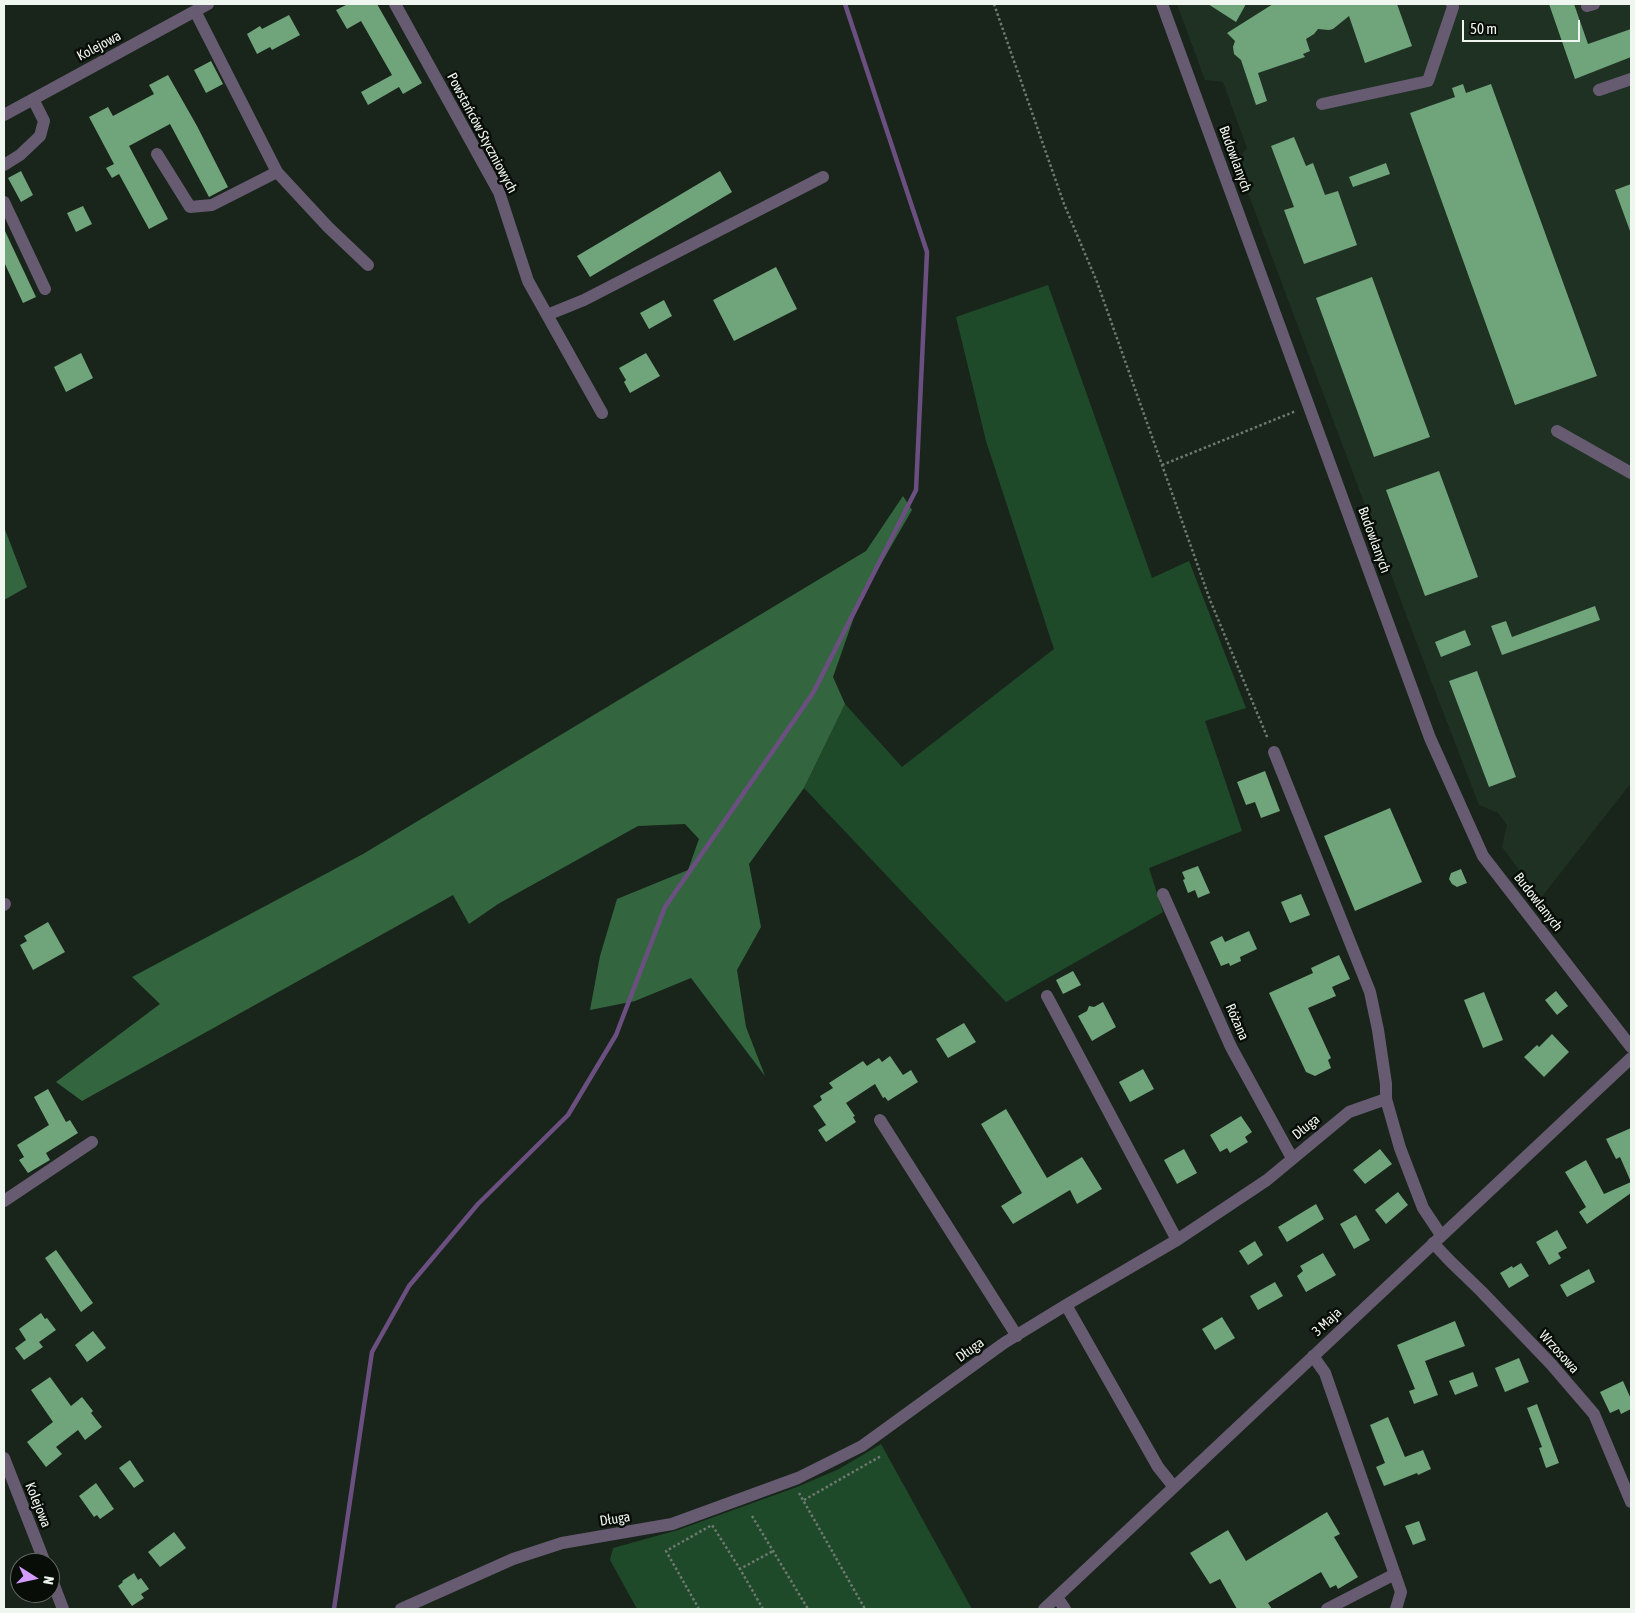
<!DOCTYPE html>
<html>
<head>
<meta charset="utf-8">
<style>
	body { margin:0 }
	#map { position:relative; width:1635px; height:1613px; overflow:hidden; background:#19251b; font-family:"Asap Condensed",sans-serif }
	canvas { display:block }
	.frame { position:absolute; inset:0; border:5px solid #eef6ef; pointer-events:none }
	.north { position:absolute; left:10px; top:1553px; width:50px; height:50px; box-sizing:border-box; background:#080d08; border:1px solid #646a64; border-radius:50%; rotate:100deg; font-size:14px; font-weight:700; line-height:20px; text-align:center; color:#eef6ef }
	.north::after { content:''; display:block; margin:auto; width:18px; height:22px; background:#d39cfc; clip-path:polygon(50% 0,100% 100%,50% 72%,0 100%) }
	.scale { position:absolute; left:1462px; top:20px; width:118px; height:22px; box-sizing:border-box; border:2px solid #eef6ef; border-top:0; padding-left:6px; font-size:15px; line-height:18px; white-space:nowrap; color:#eef6ef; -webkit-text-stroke:4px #080d08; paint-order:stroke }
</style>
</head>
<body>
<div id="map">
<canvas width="1635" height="1613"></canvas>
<div class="frame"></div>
<div class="north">N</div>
<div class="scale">50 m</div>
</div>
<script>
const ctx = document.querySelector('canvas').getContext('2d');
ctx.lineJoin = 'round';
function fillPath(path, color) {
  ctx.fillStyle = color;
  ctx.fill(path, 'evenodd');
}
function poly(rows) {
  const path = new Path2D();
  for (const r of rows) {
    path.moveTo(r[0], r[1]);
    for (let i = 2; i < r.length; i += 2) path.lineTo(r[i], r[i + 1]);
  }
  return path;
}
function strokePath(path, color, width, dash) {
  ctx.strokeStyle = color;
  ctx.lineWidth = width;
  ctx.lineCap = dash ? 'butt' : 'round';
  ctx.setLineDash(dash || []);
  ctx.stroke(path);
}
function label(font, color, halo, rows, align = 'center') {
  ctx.font = font + ' "Asap Condensed",sans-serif';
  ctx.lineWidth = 5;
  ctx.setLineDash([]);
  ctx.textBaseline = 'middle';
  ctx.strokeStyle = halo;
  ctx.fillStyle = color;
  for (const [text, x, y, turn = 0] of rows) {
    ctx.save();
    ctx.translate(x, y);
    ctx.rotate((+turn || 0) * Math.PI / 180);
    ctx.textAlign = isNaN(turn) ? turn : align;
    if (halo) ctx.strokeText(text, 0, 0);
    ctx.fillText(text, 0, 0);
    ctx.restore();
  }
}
const built = poly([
	[1177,4,1631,4,1631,783,1540,899,1502,847,1507,825,1498,813,1479,805,1425,665,1236,161,1247,148,1223,82,1205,80]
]);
const green = poly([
	[1048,285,1152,578,1189,561,1246,708,1205,721,1242,831,1149,868,1163,912,1006,1002,804,788,845,704,902,767,1054,649,986,441,956,317],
	[881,1444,972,1609,637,1609,610,1560,613,1548,678,1530,797,1487,839,1469]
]);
const forest = poly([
	[903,496,912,510,860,600,833,677,845,704,804,788,749,864,761,927,737,970,746,1027,765,1076,691,978,635,1001,590,1010,600,956,617,899,688,870,699,839,685,824,638,826,498,904,469,924,453,895,82,1101,56,1082,160,1004,132,977,363,854,866,551],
	[4,527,27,587,4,600]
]);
const stream = poly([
	[334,1609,372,1352,409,1286,478,1204,568,1115,616,1035,665,907,813,693,916,490,927,252,845,4]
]);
const building = poly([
	[348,4,377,4,422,83,403,94,399,87,368,105,361,92,392,75,361,21,347,29,336,10],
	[1208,4,1246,4,1236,22],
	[1273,4,1397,4,1412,46,1365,63,1349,16,1333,29,1329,30,1318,29,1314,34,1306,39,1310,51,1303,54,1305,57,1258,73,1267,101,1256,105,1241,60,1234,54,1233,47,1235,41,1227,33],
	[1549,4,1574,4,1588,44,1631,29,1631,57,1575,79],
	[289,15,300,35,272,50,270,47,257,54,247,34,260,26,262,29],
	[211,61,223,84,206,93,194,70],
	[168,75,197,126,228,187,209,197,170,124,129,146,168,219,149,229,119,174,112,178,106,168,114,164,89,117,108,107,113,116,154,94,149,85],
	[1463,84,1466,93,1491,84,1597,376,1515,405,1410,113,1455,97,1452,88],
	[1294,137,1306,166,1313,163,1325,195,1338,191,1357,245,1304,264,1284,210,1294,207,1271,146],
	[1386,163,1390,174,1353,187,1349,177],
	[21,171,33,195,21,202,8,178],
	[720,171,732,192,590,277,577,256],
	[1631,184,1631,231,1630,231,1615,190],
	[83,206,92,224,76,232,67,213],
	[4,229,36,297,23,303,4,262],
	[776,267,797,309,734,341,713,300],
	[1372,277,1430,437,1374,457,1316,298],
	[664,300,672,316,649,329,640,313],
	[81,353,93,378,66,392,54,367],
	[646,353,660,376,630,393,624,382,626,380,619,368],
	[1439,471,1478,577,1425,596,1386,490],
	[1595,606,1600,620,1502,655,1491,626,1506,621,1512,637],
	[1465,630,1471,645,1441,657,1435,642],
	[1477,671,1516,777,1489,787,1449,681],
	[1265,771,1280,811,1261,818,1255,802,1246,805,1237,782],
	[1390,808,1422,882,1355,911,1324,836],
	[1198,866,1210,893,1198,898,1195,890,1188,893,1183,880,1185,879,1182,872],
	[1461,869,1467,883,1457,887,1452,884,1449,879,1451,873],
	[1301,894,1310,915,1290,923,1281,902],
	[48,922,65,952,33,970,20,945,27,941,24,936],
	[1249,931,1257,949,1240,957,1241,961,1230,966,1229,963,1221,966,1210,942,1222,936,1225,942],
	[1339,955,1350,979,1332,987,1336,996,1308,1008,1331,1058,1328,1060,1331,1068,1315,1076,1306,1072,1269,993,1313,973,1311,968],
	[1073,971,1081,985,1063,994,1056,980],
	[1556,991,1568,1006,1557,1015,1545,1000],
	[1484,992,1503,1040,1483,1048,1464,1000],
	[1103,1002,1116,1027,1092,1041,1078,1016,1087,1011,1089,1006,1094,1007],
	[964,1023,976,1042,948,1058,936,1039],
	[1552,1034,1569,1052,1544,1077,1524,1057,1537,1045,1539,1047],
	[890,1056,903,1075,911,1070,918,1082,888,1101,885,1097,883,1098,875,1084,846,1103,855,1116,853,1117,856,1122,826,1142,818,1130,826,1125,813,1106,822,1100,820,1096,833,1088,829,1083,863,1061,867,1066,879,1058,882,1062],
	[1143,1069,1154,1089,1130,1102,1119,1082],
	[48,1089,66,1122,70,1120,78,1133,46,1153,50,1160,28,1173,19,1160,24,1157,17,1145,49,1125,34,1097],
	[1006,1109,1047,1178,1082,1157,1102,1189,1077,1204,1070,1190,1013,1224,1001,1206,1022,1193,981,1124],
	[1241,1116,1252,1132,1245,1137,1248,1142,1230,1153,1227,1148,1220,1152,1210,1135],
	[1631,1128,1631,1193,1587,1224,1579,1212,1586,1207,1565,1172,1586,1160,1604,1194,1631,1182,1620,1157,1616,1159,1606,1139],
	[1184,1149,1197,1173,1177,1184,1164,1160],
	[1380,1149,1392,1164,1365,1184,1353,1170],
	[1398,1192,1408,1205,1386,1224,1375,1210],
	[1316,1204,1324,1219,1287,1242,1278,1227],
	[1356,1215,1370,1240,1354,1249,1340,1224],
	[1557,1230,1567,1248,1558,1253,1561,1258,1549,1265,1536,1242],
	[1255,1241,1263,1255,1248,1265,1239,1251],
	[56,1250,93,1303,81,1312,45,1258],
	[1323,1253,1336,1275,1306,1292,1297,1276,1303,1271,1300,1266],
	[1521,1263,1529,1276,1509,1288,1500,1273,1512,1266,1513,1268],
	[1589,1269,1595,1282,1567,1297,1560,1285],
	[1275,1282,1283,1296,1258,1310,1250,1296],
	[41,1313,45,1319,47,1318,56,1330,39,1342,43,1347,24,1360,15,1348,26,1340,19,1329],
	[1222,1317,1235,1338,1215,1350,1202,1329],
	[1455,1321,1465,1346,1425,1361,1438,1395,1414,1404,1409,1391,1415,1389,1397,1345],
	[93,1331,106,1348,87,1362,75,1345],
	[1519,1358,1529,1382,1505,1392,1495,1368],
	[1473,1372,1478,1386,1455,1395,1449,1381],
	[50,1377,71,1406,82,1397,93,1411,91,1413,102,1427,85,1440,78,1430,56,1447,62,1454,46,1467,27,1442,53,1422,31,1390],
	[1623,1381,1631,1399,1631,1409,1621,1414,1619,1409,1610,1413,1600,1392],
	[1537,1404,1559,1463,1546,1468,1539,1448,1542,1447,1527,1408],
	[1388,1417,1405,1457,1423,1450,1431,1469,1418,1475,1417,1473,1384,1486,1376,1467,1385,1463,1370,1425],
	[130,1460,144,1481,134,1488,119,1468],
	[96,1483,114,1509,100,1519,97,1515,94,1517,79,1496],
	[1327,1512,1340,1534,1334,1537,1358,1577,1338,1589,1336,1585,1330,1588,1321,1572,1268,1603,1272,1609,1237,1609,1220,1579,1210,1584,1190,1553,1228,1530,1246,1561],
	[1419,1521,1426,1540,1413,1545,1405,1526],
	[174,1532,186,1548,160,1567,148,1552],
	[134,1573,138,1580,141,1578,149,1589,141,1594,144,1598,132,1606,118,1586,123,1582,122,1581]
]);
const path = poly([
	[994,4,1064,204,1097,282,1210,600,1268,739],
	[1162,465,1296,411],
	[799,1493,865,1609],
	[804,1500,881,1456],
	[752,1516,808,1609],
	[699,1609,666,1551,712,1525,740,1569],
	[763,1609,740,1569,773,1551]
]);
const minor = poly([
	[395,4,499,192,528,281,602,413],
	[1162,4,1430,738,1483,856,1631,1047],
	[1587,6,1594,4],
	[1599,90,1631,79],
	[1322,104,1428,81,1453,7,1452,4],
	[4,115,208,4],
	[157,154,190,207,212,205,277,172,195,11],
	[4,165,20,155,40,136,44,121,33,99],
	[277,172,328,227,368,265],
	[4,202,45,289],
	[547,315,584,300,823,177],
	[1557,431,1631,473],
	[1274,752,1370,992,1378,1030,1386,1084,1386,1099],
	[1163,894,1231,1047,1292,1158],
	[4,905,5,904],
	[1047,996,1177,1240],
	[880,1120,1017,1336],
	[4,1201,92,1142],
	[1433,1243,1450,1261,1481,1291,1551,1364,1594,1414,1631,1502],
	[1066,1305,1158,1467,1174,1487],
	[1313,1356,1325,1373,1401,1592,1396,1609],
	[4,1458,45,1563],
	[50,1575,63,1609],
	[1057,1597,1065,1609],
	[401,1609,513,1559,562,1543,672,1524,798,1478,862,1446,1004,1343,1066,1305,1177,1240,1267,1180,1349,1112,1386,1099,1400,1148,1423,1208,1441,1235],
	[1044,1609,1631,1058],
	[1327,1609,1395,1574]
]);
const streetNames = [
	["Kolejowa",99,46,-28],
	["Powstańców Styczniowych",482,133,62],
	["Budowlanych",1235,159,70],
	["Budowlanych",1374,540,70],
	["Budowlanych",1538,902,52],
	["Różana",1237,1022,66],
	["Długa",1306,1127,-39],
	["3 Maja",1327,1322,-43],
	["Długa",970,1350,-36],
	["Wrzosowa",1559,1352,48],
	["Kolejowa",38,1505,68],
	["Długa",615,1519,-9]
];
fillPath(built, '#1f3123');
fillPath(green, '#1f4a2a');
fillPath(forest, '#33663f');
strokePath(stream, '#6c4f81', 4.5);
fillPath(building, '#70a47a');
strokePath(path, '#6f7970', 2.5, [2.5, 2.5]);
strokePath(minor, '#675b71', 12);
label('14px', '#eef6ef', '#080d08', streetNames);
</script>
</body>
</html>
